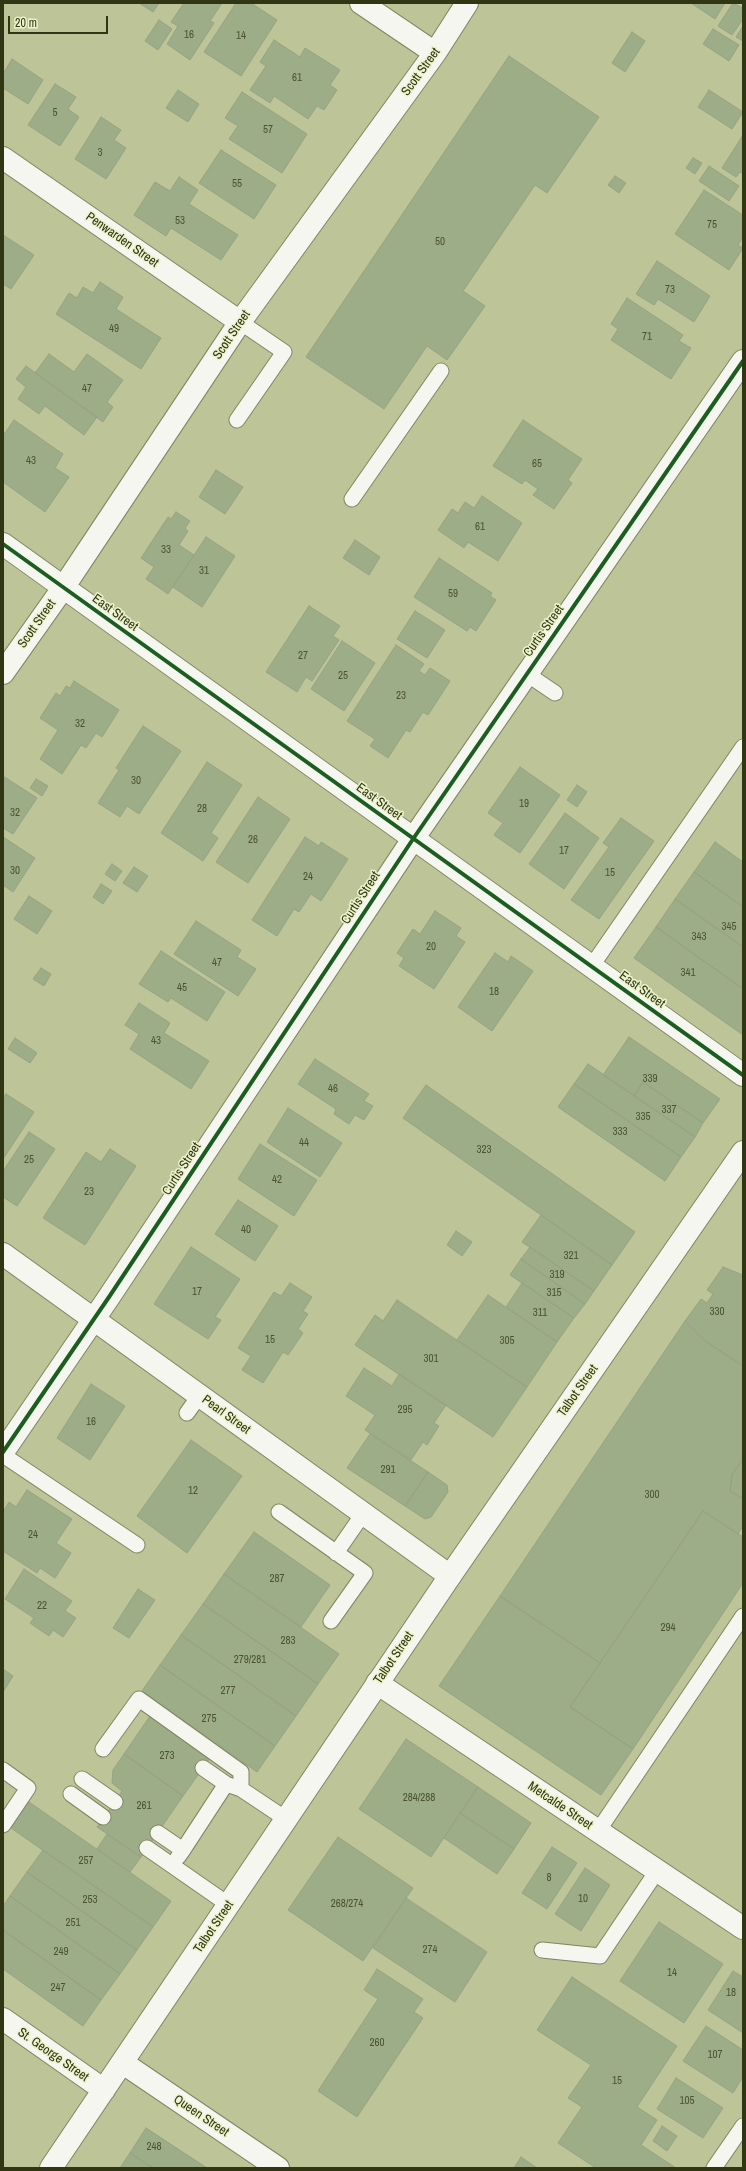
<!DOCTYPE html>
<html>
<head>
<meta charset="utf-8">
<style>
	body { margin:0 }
	#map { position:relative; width:746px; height:2171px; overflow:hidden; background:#bcc498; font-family:"Archivo Narrow",sans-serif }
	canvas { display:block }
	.frame { position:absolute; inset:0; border:4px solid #303514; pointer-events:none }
	.scale { position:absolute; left:8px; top:16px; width:100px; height:18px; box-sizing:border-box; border:2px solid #303514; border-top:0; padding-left:5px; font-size:12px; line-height:14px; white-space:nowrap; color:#303514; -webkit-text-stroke:3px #ebf3cb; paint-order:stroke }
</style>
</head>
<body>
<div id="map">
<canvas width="746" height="2171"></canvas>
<div class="frame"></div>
<div class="scale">20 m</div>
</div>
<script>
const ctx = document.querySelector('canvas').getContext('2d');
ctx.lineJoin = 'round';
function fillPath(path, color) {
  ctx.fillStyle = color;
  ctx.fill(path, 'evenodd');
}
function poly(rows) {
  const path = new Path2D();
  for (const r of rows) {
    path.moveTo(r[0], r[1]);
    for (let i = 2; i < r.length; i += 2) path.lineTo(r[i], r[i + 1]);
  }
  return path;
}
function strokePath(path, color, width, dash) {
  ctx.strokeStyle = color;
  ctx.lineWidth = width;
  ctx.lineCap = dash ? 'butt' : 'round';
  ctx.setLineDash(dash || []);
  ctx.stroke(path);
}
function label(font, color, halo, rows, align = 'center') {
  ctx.font = font + ' "Archivo Narrow",sans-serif';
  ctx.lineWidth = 3;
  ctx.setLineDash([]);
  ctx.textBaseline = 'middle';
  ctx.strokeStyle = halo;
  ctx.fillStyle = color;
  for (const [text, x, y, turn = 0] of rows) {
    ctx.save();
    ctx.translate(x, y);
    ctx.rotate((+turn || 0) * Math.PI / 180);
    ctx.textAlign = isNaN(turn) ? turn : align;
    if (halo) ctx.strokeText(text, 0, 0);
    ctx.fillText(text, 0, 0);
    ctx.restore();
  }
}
const building = poly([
	[139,3,159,3,153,12,139,3],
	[184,3,222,3,210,21,214,23,190,60,167,44,178,26,171,22,184,3],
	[236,3,251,3,277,20,241,76,204,52,236,3],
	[691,3,725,3,715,19,691,3],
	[733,3,743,8,743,19,732,35,718,26,733,3],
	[159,20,172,29,158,50,145,41,159,20],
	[743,26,743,41,736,37,743,26],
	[713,29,739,45,729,61,703,44,713,29],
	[632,32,645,41,625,72,612,63,632,32],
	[274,40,300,57,305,48,340,70,330,85,337,90,324,110,317,106,308,119,274,96,270,103,250,90,266,66,260,62,274,40],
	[509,56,599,117,547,193,535,185,463,291,485,306,447,360,427,346,384,409,306,357,509,56],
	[12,59,43,80,28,104,3,88,3,74,12,59],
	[55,84,76,97,68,109,79,117,60,146,28,125,55,84],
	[178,90,199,104,188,122,166,108,178,90],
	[709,90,743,112,732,129,698,107,709,90],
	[242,92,307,134,282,173,229,139,238,126,225,118,242,92],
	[101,117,121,130,114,140,126,148,106,179,75,159,101,117],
	[743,135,743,174,740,172,736,177,722,168,743,135],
	[221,150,276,185,254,219,199,183,221,150],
	[693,158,702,163,695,174,686,168,693,158],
	[709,166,739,186,729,201,699,181,709,166],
	[615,176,626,183,619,193,608,185,615,176],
	[179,177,198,190,189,204,238,235,221,260,171,228,166,236,134,215,155,182,170,191,179,177],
	[704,190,743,215,743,237,738,245,743,248,729,270,675,234,704,190],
	[3,235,34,255,11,289,3,284,3,235],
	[657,261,710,296,694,322,658,299,654,305,636,294,657,261],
	[100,282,123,297,116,309,161,338,141,369,56,314,69,293,77,298,83,287,93,293,100,282],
	[627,298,683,335,679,341,691,348,671,379,611,340,618,329,611,324,627,298],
	[49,354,74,372,87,354,123,380,107,402,113,407,103,422,35,373,49,354],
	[26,366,97,417,84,435,45,406,39,414,18,399,26,387,16,379,26,366],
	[14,420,63,454,55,468,69,477,45,512,3,482,3,432,5,433,14,420],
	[523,420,582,459,568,480,572,483,554,509,533,495,538,489,525,480,522,484,493,466,523,420],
	[216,470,243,487,225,514,199,497,216,470],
	[482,496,522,523,498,561,468,542,464,548,438,530,452,509,458,513,465,502,474,508,482,496],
	[176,512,190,521,185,528,188,531,179,545,194,555,168,594,146,579,154,567,141,558,168,517,171,519,176,512],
	[206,537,235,556,202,607,173,587,206,537],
	[355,540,380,557,369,575,343,558,355,540],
	[439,558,492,593,490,596,496,600,476,631,470,627,467,631,414,597,439,558],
	[309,606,340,626,333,636,339,640,312,681,306,677,297,692,266,672,309,606],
	[415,611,445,630,427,658,397,639,415,611],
	[342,641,375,663,344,711,311,689,342,641],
	[396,645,424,664,419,671,425,675,430,668,450,681,428,715,423,712,410,732,406,730,388,758,370,746,375,739,347,721,396,645],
	[74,681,119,710,102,737,96,733,86,748,81,745,62,774,40,759,58,730,40,718,56,693,60,696,66,686,70,688,74,681],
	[143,726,181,751,139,814,127,806,120,817,98,803,119,770,116,768,143,726],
	[207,762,242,785,211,833,218,838,203,861,161,833,207,762],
	[520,767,560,795,520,853,494,835,503,823,488,813,520,767],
	[3,776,37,798,13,834,3,828,3,776],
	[36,779,48,786,42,796,30,788,36,779],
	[577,785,587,792,577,807,567,800,577,785],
	[258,797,290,819,248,883,216,862,258,797],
	[565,813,599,838,564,889,529,864,565,813],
	[621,818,654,841,599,919,571,900,609,847,603,843,621,818],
	[3,837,35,858,13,892,3,885,3,837],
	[305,837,319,846,321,842,348,859,321,901,311,894,299,912,294,909,277,936,252,920,305,837],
	[715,842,743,862,743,907,694,872,715,842],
	[112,864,122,871,115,881,105,874,112,864],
	[134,867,148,876,137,892,123,883,134,867],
	[694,872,743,907,743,947,675,899,694,872],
	[101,884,112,891,103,904,93,897,101,884],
	[29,896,52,911,37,934,14,919,29,896],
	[675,899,743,947,743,989,656,927,675,899],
	[435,911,461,928,456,936,465,942,434,989,399,966,404,958,397,953,413,929,420,934,435,911],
	[196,921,241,950,237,957,256,969,238,996,174,954,196,921],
	[656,927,743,989,743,1035,634,958,656,927],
	[161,951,225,992,207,1021,171,998,168,1002,139,984,161,951],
	[495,953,508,962,511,956,533,971,492,1031,458,1007,495,953],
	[41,968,51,974,44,986,33,979,41,968],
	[139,1003,170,1023,164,1033,209,1061,191,1089,130,1049,139,1034,125,1025,139,1003],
	[629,1037,720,1099,703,1123,643,1082,634,1096,603,1075,629,1037],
	[15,1038,37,1053,30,1063,8,1049,15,1038],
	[315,1059,369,1094,364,1101,373,1106,364,1120,355,1115,349,1124,334,1114,336,1109,298,1084,315,1059],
	[588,1064,695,1137,681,1157,574,1084,588,1064],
	[643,1082,703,1123,695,1137,634,1096,643,1082],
	[574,1084,681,1157,665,1181,558,1107,574,1084],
	[426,1085,635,1232,612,1265,403,1118,426,1085],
	[6,1094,34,1112,3,1159,3,1098,6,1094],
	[288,1108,342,1143,320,1177,267,1142,288,1108],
	[29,1132,55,1149,17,1206,3,1197,3,1171,29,1132],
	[260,1144,317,1180,294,1216,238,1179,260,1144],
	[110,1149,136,1166,85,1245,43,1218,86,1152,101,1162,110,1149],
	[238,1200,278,1226,255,1261,215,1234,238,1200],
	[541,1215,612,1265,594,1291,522,1242,541,1215],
	[456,1231,472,1242,462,1256,447,1245,456,1231],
	[191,1247,240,1279,215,1317,221,1320,208,1339,154,1304,191,1247],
	[530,1247,594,1291,585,1304,521,1259,530,1247],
	[521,1259,585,1304,574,1318,510,1275,521,1259],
	[723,1267,743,1275,743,1366,705,1341,685,1321,701,1299,707,1303,713,1294,707,1290,723,1267],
	[290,1283,312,1297,303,1311,308,1314,298,1329,303,1333,288,1355,283,1352,263,1383,242,1370,251,1356,238,1348,274,1292,281,1296,290,1283],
	[522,1283,574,1318,557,1342,506,1307,522,1283],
	[488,1295,557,1342,527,1387,457,1340,488,1295],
	[397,1300,527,1387,493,1437,355,1345,375,1315,383,1321,397,1300],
	[685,1321,705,1341,743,1366,743,1459,732,1475,730,1491,743,1499,743,1526,738,1534,703,1511,600,1663,500,1596,685,1321],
	[364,1368,392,1386,399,1374,446,1405,434,1423,439,1426,427,1445,423,1442,411,1460,365,1430,375,1415,346,1396,364,1368],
	[91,1384,125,1406,90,1460,57,1438,91,1384],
	[370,1434,428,1472,405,1506,347,1468,370,1434],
	[191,1440,242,1476,187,1553,137,1516,191,1440],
	[743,1459,743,1499,730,1491,732,1475,743,1459],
	[428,1472,447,1485,448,1492,431,1517,425,1519,405,1506,428,1472],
	[27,1490,72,1519,56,1543,71,1553,55,1578,40,1568,37,1573,3,1551,3,1512,9,1502,16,1507,27,1490],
	[703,1511,743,1537,743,1583,633,1749,570,1707,703,1511],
	[254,1532,330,1585,301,1627,224,1574,254,1532],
	[24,1569,72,1601,65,1611,76,1618,63,1637,53,1630,49,1636,30,1623,34,1618,5,1599,24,1569],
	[224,1574,339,1654,318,1684,203,1604,224,1574],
	[138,1589,155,1600,129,1638,113,1628,138,1589],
	[500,1596,600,1663,570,1707,633,1749,601,1795,439,1686,500,1596],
	[203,1604,318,1684,296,1716,181,1635,203,1604],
	[181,1635,296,1716,275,1746,160,1665,181,1635],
	[160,1665,275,1746,257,1772,142,1691,160,1665],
	[3,1669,13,1676,3,1692,3,1669],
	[150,1716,210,1758,183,1796,124,1754,150,1716],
	[406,1739,478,1787,431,1857,359,1809,406,1739],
	[124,1754,183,1796,141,1857,97,1827,122,1791,112,1783,113,1770,124,1754],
	[478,1787,531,1823,514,1849,460,1813,478,1787],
	[29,1802,171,1901,153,1927,11,1828,29,1802],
	[460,1813,514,1849,497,1874,444,1838,460,1813],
	[107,1834,141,1857,130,1872,97,1849,107,1834],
	[338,1837,413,1888,363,1961,288,1910,338,1837],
	[552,1847,577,1863,547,1909,522,1893,552,1847],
	[43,1850,153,1927,137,1950,27,1872,43,1850],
	[585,1868,610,1885,581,1931,555,1914,585,1868],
	[27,1872,137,1950,120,1974,10,1896,27,1872],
	[10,1896,120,1974,101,2000,3,1930,3,1906,10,1896],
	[406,1898,487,1952,455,2002,373,1948,406,1898],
	[659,1922,723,1964,684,2023,620,1981,659,1922],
	[3,1930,101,2000,83,2026,3,1969,3,1930],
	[377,1969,423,1999,414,2012,423,2018,357,2117,318,2091,378,1999,364,1990,377,1969],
	[733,1971,743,1977,743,2033,708,2010,733,1971],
	[572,1977,677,2046,637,2107,657,2120,641,2145,676,2168,596,2168,558,2143,582,2107,568,2098,591,2065,537,2030,572,1977],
	[706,2026,743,2050,743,2077,733,2093,683,2061,706,2026],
	[676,2078,723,2108,703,2138,657,2109,676,2078],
	[662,2126,677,2136,667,2151,653,2141,662,2126],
	[146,2128,207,2168,153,2168,130,2153,146,2128],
	[130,2153,153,2168,120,2168,130,2153],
	[521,2157,537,2168,514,2168,521,2157]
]);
const lane = poly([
	[237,420,284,352,240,322],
	[352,499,441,371],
	[527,674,555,693],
	[591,967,743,747],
	[187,1413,199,1396],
	[3,1455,137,1545],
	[279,1512,365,1573,331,1621],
	[336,1553,363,1514],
	[103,1749,139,1699,241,1772,241,1789],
	[203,1768,226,1784,241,1789,286,1819],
	[3,1770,28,1788,3,1825],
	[82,1779,115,1802],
	[71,1794,103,1817],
	[598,1831,743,1616],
	[158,1833,183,1850,178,1857],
	[147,1848,229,1905],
	[183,1850,226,1784],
	[542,1950,600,1956,657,1871],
	[714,2168,743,2126]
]);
const street = poly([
	[361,3,435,53],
	[3,158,240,322],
	[3,544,743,1075],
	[3,673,63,588,240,322,435,53,467,3],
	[3,1254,450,1576],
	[3,1452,109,1297,413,839,743,361],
	[377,1683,743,1928]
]);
const secondary = poly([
	[3,2019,104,2090],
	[123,2063,278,2168],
	[51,2168,450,1576,743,1152]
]);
const cycleway = poly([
	[3,544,743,1075],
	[3,1452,109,1297,413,839,743,361]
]);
const numberNames = [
	["16",189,35],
	["14",241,36],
	["61",297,78],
	["5",55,113],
	["57",268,130],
	["3",100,153],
	["55",237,184],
	["53",180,221],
	["75",712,225],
	["50",440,242],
	["73",670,290],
	["49",114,329],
	["71",647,337],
	["47",87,389],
	["43",31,461],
	["65",537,464],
	["61",480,527],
	["33",166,550],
	["31",204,571],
	["59",453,594],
	["27",303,656],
	["25",343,676],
	["23",401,696],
	["32",80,724],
	["30",136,781],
	["19",524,804],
	["28",202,809],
	["32",15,813],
	["26",253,840],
	["17",564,851],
	["30",15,871],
	["15",610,873],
	["24",308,877],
	["345",729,927],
	["343",699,937],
	["20",431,947],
	["47",217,963],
	["341",688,973],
	["45",182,988],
	["18",494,992],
	["43",156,1041],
	["339",650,1079],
	["46",333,1089],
	["337",669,1110],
	["335",643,1117],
	["333",620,1132],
	["44",304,1143],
	["323",484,1150],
	["25",29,1160],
	["42",277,1180],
	["23",89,1192],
	["40",246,1230],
	["321",571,1256],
	["319",557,1275],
	["17",197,1292],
	["315",554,1293],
	["330",717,1312],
	["311",540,1313],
	["15",270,1340],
	["305",507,1341],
	["301",431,1359],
	["295",405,1410],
	["16",91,1422],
	["291",388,1470],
	["12",193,1491],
	["300",652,1495],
	["24",33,1535],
	["287",277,1579],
	["22",42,1606],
	["294",668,1628],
	["283",288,1641],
	["279/281",250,1660],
	["277",228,1691],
	["275",209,1719],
	["273",167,1756],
	["284/288",419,1798],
	["261",144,1806],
	["257",86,1861],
	["8",549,1878],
	["10",583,1899],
	["253",90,1900],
	["268/274",347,1904],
	["251",73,1923],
	["274",430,1950],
	["249",61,1952],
	["14",672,1973],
	["247",58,1988],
	["18",731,1993],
	["260",377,2043],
	["107",715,2055],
	["15",617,2081],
	["105",687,2101],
	["248",154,2147]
];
const streetNames = [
	["Scott Street",421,72,-54],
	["Penwarden Street",122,240,35],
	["Scott Street",232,335,-56],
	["East Street",115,613,36],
	["Scott Street",37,624,-55],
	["Curtis Street",544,631,-55],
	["East Street",379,802,36],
	["Curtis Street",361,898,-57],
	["East Street",642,990,36],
	["Curtis Street",182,1169,-57],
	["Talbot Street",578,1391,-55],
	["Pearl Street",226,1415,36],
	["Talbot Street",394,1658,-56],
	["Metcalde Street",560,1806,34],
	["Talbot Street",214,1927,-56],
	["St. George Street",53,2055,35],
	["Queen Street",201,2116,34]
];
fillPath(building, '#9dad88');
strokePath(building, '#96a281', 1);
strokePath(lane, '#808561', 17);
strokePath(street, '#808561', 24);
strokePath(secondary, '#808561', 24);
strokePath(lane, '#f5f6f0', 15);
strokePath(street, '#f5f6f0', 22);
strokePath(secondary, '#f5f6f0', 22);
strokePath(cycleway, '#1b5e20', 4);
label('11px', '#4b5331', null, numberNames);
label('13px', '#303514', '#ebf3cb', streetNames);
</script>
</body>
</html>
